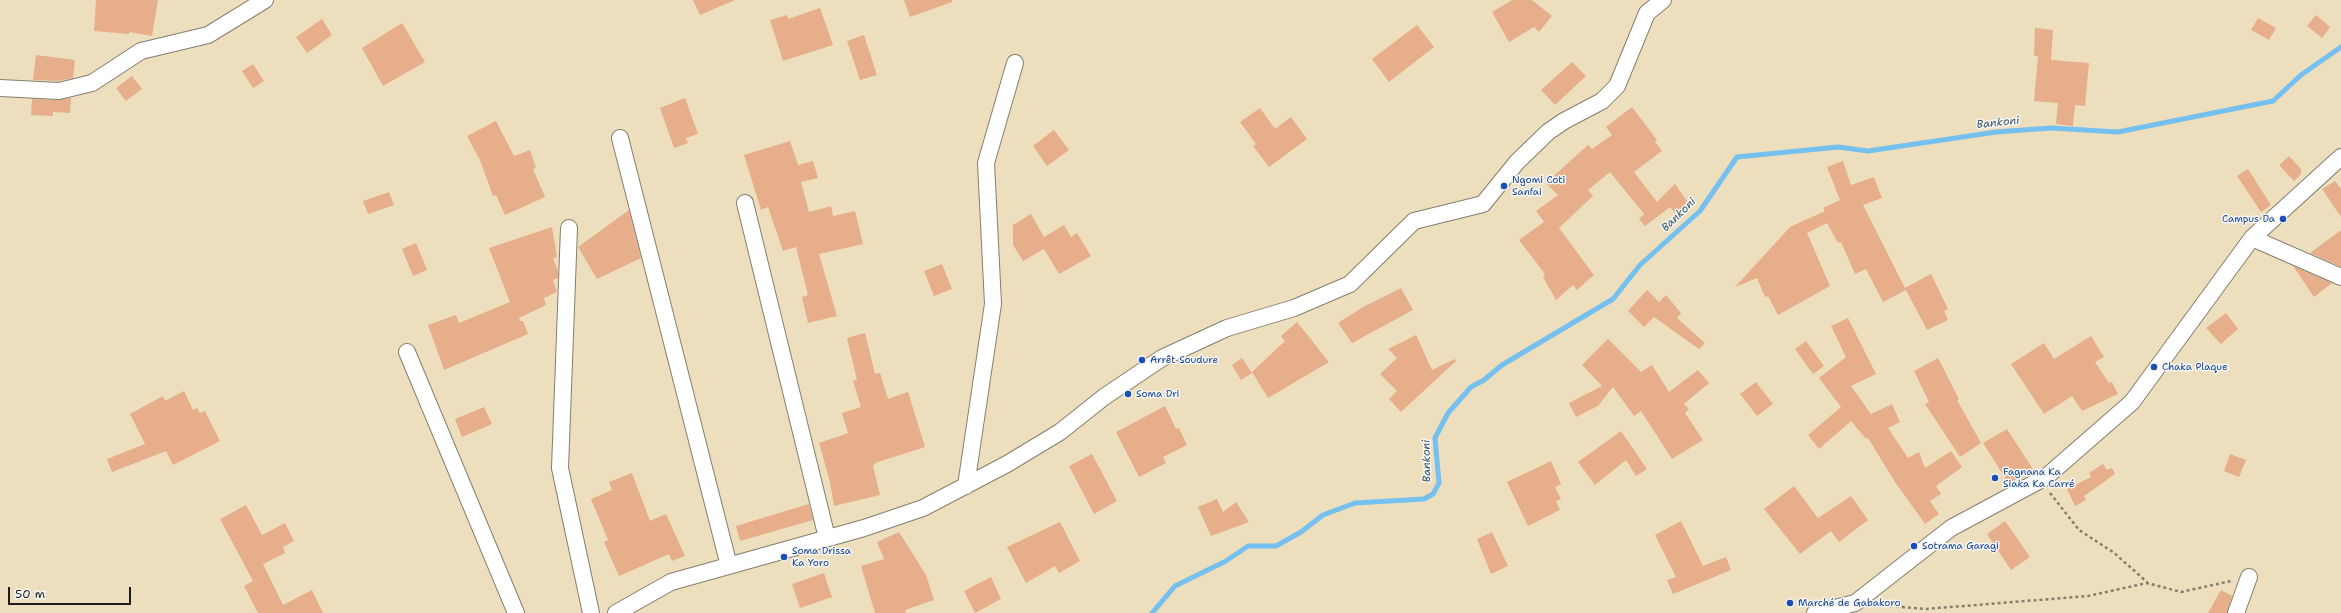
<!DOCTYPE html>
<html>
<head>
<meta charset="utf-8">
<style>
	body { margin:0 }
	#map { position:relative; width:2341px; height:613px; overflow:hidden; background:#eddfbe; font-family:"Shantell Sans",sans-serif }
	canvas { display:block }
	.scale { position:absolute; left:8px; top:587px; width:123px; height:18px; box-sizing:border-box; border:2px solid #1c1c1c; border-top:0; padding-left:5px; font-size:12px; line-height:14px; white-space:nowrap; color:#1c1c1c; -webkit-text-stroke:3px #f6f6f2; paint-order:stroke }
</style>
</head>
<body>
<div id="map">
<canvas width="2341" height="613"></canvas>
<div class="scale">50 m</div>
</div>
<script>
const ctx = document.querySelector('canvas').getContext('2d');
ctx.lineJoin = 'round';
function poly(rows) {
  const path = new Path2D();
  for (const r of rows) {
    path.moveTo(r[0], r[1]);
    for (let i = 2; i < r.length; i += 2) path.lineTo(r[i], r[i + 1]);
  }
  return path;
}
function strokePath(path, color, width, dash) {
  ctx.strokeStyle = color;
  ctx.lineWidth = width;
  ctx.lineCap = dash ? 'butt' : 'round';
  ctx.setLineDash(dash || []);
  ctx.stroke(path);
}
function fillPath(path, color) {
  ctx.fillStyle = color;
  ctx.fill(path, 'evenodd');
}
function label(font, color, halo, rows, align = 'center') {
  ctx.font = font + ' "Shantell Sans",sans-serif';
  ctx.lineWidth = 3;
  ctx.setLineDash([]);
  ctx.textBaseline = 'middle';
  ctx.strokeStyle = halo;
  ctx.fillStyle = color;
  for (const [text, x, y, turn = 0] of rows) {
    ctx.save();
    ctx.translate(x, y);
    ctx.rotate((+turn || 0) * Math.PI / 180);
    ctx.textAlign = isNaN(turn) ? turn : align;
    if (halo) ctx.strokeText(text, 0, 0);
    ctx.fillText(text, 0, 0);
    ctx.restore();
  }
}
const stream = poly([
	[1152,613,1175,586,1226,561,1248,546,1276,546,1301,532,1323,515,1355,503,1424,499,1433,494,1439,483,1435,438,1448,413,1471,387,1484,380,1502,365,1613,299,1640,265,1700,211,1737,157,1838,147,1868,151,1996,132,2051,128,2118,132,2273,101,2301,75,2341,47]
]);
const building = poly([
	[96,0,158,0,152,36,129,32,129,34,94,31],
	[693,0,735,0,700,15],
	[904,0,952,0,952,2,910,17],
	[1512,0,1532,0,1552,16,1539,32,1534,27,1509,42,1492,12],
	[820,8,833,45,783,61,770,20,787,15,788,19],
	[2316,15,2330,27,2322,38,2307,26],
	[2258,18,2276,28,2269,40,2251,30],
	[322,19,332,35,307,53,296,37],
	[402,23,425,62,383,86,362,48],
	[1417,25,1434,47,1389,82,1372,59],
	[2035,28,2053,30,2051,60,2089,63,2085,106,2075,105,2073,126,2056,124,2058,103,2034,101,2038,56,2034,56],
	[864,35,877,75,860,80,847,41],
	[36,55,75,60,73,78,58,81,33,80],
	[1572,62,1586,76,1555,105,1541,90],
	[253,64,264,81,253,88,242,71],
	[132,76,142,89,126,101,116,88],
	[71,98,70,113,53,112,53,116,31,115,32,99,59,100],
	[685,98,698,134,686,138,688,143,674,148,660,108],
	[1632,107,1657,140,1655,142,1662,151,1634,172,1657,202,1675,184,1689,204,1676,214,1670,207,1645,226,1639,219,1644,214,1610,172,1588,190,1593,196,1559,228,1594,275,1577,290,1573,285,1556,300,1543,277,1545,274,1519,240,1544,222,1536,211,1558,195,1546,183,1588,145,1592,149,1612,135,1606,127],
	[1260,108,1275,129,1291,117,1307,139,1269,167,1253,146,1256,144,1240,122],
	[496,121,514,156,530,150,536,168,533,169,545,197,505,215,496,195,493,196,480,160,467,136],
	[1054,130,1069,150,1047,166,1033,146],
	[790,141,798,165,813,161,818,178,801,182,809,212,831,206,833,216,855,211,863,244,819,254,837,316,808,323,802,297,808,295,796,247,783,251,768,207,761,210,744,155],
	[2289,156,2301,169,2301,174,2294,181,2279,165],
	[1843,161,1851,185,1874,177,1882,198,1863,205,1905,288,1931,274,1948,309,1944,311,1948,320,1927,330,1906,290,1883,302,1866,269,1855,274,1841,242,1838,243,1827,223,1807,233,1830,286,1778,315,1768,296,1765,297,1757,278,1735,287,1790,227,1825,211,1823,208,1840,200,1827,167],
	[2248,169,2271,205,2261,212,2237,176],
	[2335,181,2341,189,2341,217,2322,189],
	[389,192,394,205,368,214,363,201],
	[629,210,641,258,597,279,578,247],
	[1031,214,1044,237,1064,225,1071,237,1077,233,1091,256,1059,274,1044,249,1023,261,1013,245,1013,225],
	[552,227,557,257,553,258,558,271,558,278,553,280,557,292,544,298,546,305,519,318,520,321,523,321,528,334,444,370,428,325,456,315,459,323,510,302,489,248],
	[2341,230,2341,267,2310,253],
	[416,243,427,270,413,276,402,249],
	[942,264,952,289,934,296,924,271],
	[2293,266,2332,283,2314,297],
	[1401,288,1413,310,1352,343,1338,323,1363,307],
	[1647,290,1659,302,1666,295,1681,313,1677,318,1705,343,1699,349,1654,317,1644,327,1628,311],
	[2226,313,2238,329,2221,344,2206,328],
	[1848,318,1876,374,1851,386,1871,414,1892,404,1900,422,1888,428,1908,458,1919,452,1925,468,1951,451,1962,467,1936,486,1941,494,1930,501,1939,514,1925,524,1895,482,1868,438,1866,439,1851,421,1819,449,1808,435,1841,407,1819,378,1846,357,1831,326],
	[1297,322,1329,362,1268,398,1252,372,1285,341,1281,336],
	[865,333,875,374,880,373,888,399,908,392,925,447,875,463,873,466,880,495,834,506,830,482,819,443,848,433,842,413,861,407,853,381,857,380,847,338],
	[1416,335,1432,370,1455,359,1456,361,1401,412,1389,399,1397,391,1380,374,1397,358,1388,349],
	[2091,336,2104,357,2095,362,2109,383,2112,382,2118,394,2082,411,2072,396,2044,414,2011,364,2044,343,2054,359],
	[1608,339,1641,372,1652,365,1669,392,1698,370,1709,383,1684,404,1689,409,1685,413,1703,440,1672,459,1641,411,1634,416,1613,387,1598,406,1576,417,1569,403,1602,386,1582,365],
	[1806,341,1824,366,1813,374,1795,349],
	[1242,358,1252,373,1241,380,1232,365],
	[1938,358,1959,399,1957,400,1981,443,1960,457,1925,404,1929,402,1914,371],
	[1756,382,1773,404,1757,416,1740,394],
	[184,391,193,410,197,408,200,413,205,411,220,441,173,465,166,451,112,472,107,459,145,444,130,414,163,396,165,401],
	[1165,406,1176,429,1179,428,1187,445,1163,457,1166,463,1139,477,1116,432],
	[484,407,492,424,462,437,455,419],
	[2007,429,2033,469,2009,484,1983,443],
	[1621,431,1647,469,1636,476,1626,460,1595,485,1578,462],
	[1092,454,1117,501,1094,514,1069,466],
	[2230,454,2246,460,2239,477,2224,471],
	[1551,461,1561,484,1555,487,1561,499,1556,501,1560,510,1528,526,1507,482],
	[2103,464,2107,470,2112,468,2115,474,2084,496,2086,500,2075,506,2067,489,2091,477,2089,473],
	[632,473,650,521,666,514,685,556,672,561,669,554,619,576,604,542,608,540,591,499,612,490,609,482],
	[1794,486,1818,518,1851,496,1868,520,1839,542,1831,531,1800,554,1764,509],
	[1217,499,1223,512,1236,502,1249,522,1211,536,1198,507],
	[809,504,813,520,740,541,736,526],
	[246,505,262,535,285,523,294,541,283,547,285,553,263,564,283,605,312,590,323,613,258,613,244,586,253,581,220,519],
	[1681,521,1703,566,1726,557,1731,570,1673,594,1667,580,1676,577,1655,535],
	[2005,521,2030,557,2011,570,1987,534],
	[1060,522,1080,561,1059,573,1055,566,1026,583,1007,547],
	[899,532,926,575,934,600,905,610,906,613,875,613,861,566,884,559,877,542],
	[1492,532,1508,566,1491,574,1477,539],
	[824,573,832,597,800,608,792,584],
	[991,577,1001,599,975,613,964,591],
	[2221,590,2232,596,2227,613,2208,613]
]);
const path = poly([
	[2050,493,2079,530,2113,552,2147,582],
	[1878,605,1926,609,2088,596,2147,583,2181,592,2231,581]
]);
const minor = poly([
	[0,88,59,91,92,83,141,51,208,35,265,0],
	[620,138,729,566],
	[745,203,827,538],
	[569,228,560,468,591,613],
	[2252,238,2341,277],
	[407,352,516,613],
	[966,486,993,304,986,163,1015,63],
	[616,613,671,582,864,528,923,508,1007,464,1060,432,1104,397,1162,358,1227,328,1294,308,1350,284,1414,221,1483,204,1517,162,1548,132,1564,121,1602,101,1617,86,1647,13,1663,0],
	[1815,613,1855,603,1951,528,2046,477,2132,402,2252,238,2341,157],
	[2236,613,2249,577]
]);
const markers = [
	[1504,186,4,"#1a4fb4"],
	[2283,219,4,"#1a4fb4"],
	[1142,360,4,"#1a4fb4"],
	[2154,367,4,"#1a4fb4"],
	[1128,394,4,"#1a4fb4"],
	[1995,478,4,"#1a4fb4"],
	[1914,546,4,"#1a4fb4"],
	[784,557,4,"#1a4fb4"],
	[1790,603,4,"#1a4fb4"]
];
const transitNames = [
	["Ngomi Coti",1512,180],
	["Sanfai",1512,192],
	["Campus Da",2275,219,"right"],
	["Arrêt Soudure",1150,360],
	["Chaka Plaque",2162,367],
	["Soma Dri",1136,394],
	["Fagnana Ka",2003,472],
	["Siaka Ka Carré",2003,484],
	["Sotrama Garagi",1922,546],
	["Soma Drissa",792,551],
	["Ka Yoro",792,563],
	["Marché de Gabakoro",1798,603]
];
const waterNames = [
	["Bankoni",1998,123,-6],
	["Bankoni",1679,215,-44],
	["Bankoni",1427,461,-91]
];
strokePath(stream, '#75c0ef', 5);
fillPath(building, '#e6ae8a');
strokePath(minor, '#847e6d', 18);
strokePath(path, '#847e6d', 2.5, [3, 3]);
strokePath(minor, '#fff', 16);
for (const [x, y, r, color] of markers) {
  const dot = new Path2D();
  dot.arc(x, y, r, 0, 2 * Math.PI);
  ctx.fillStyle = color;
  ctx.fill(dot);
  strokePath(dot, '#f6f6f2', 1.5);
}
label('10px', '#164399', '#f6f6f2', transitNames, 'left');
label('italic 11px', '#3b5566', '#f6f6f2', waterNames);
</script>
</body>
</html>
